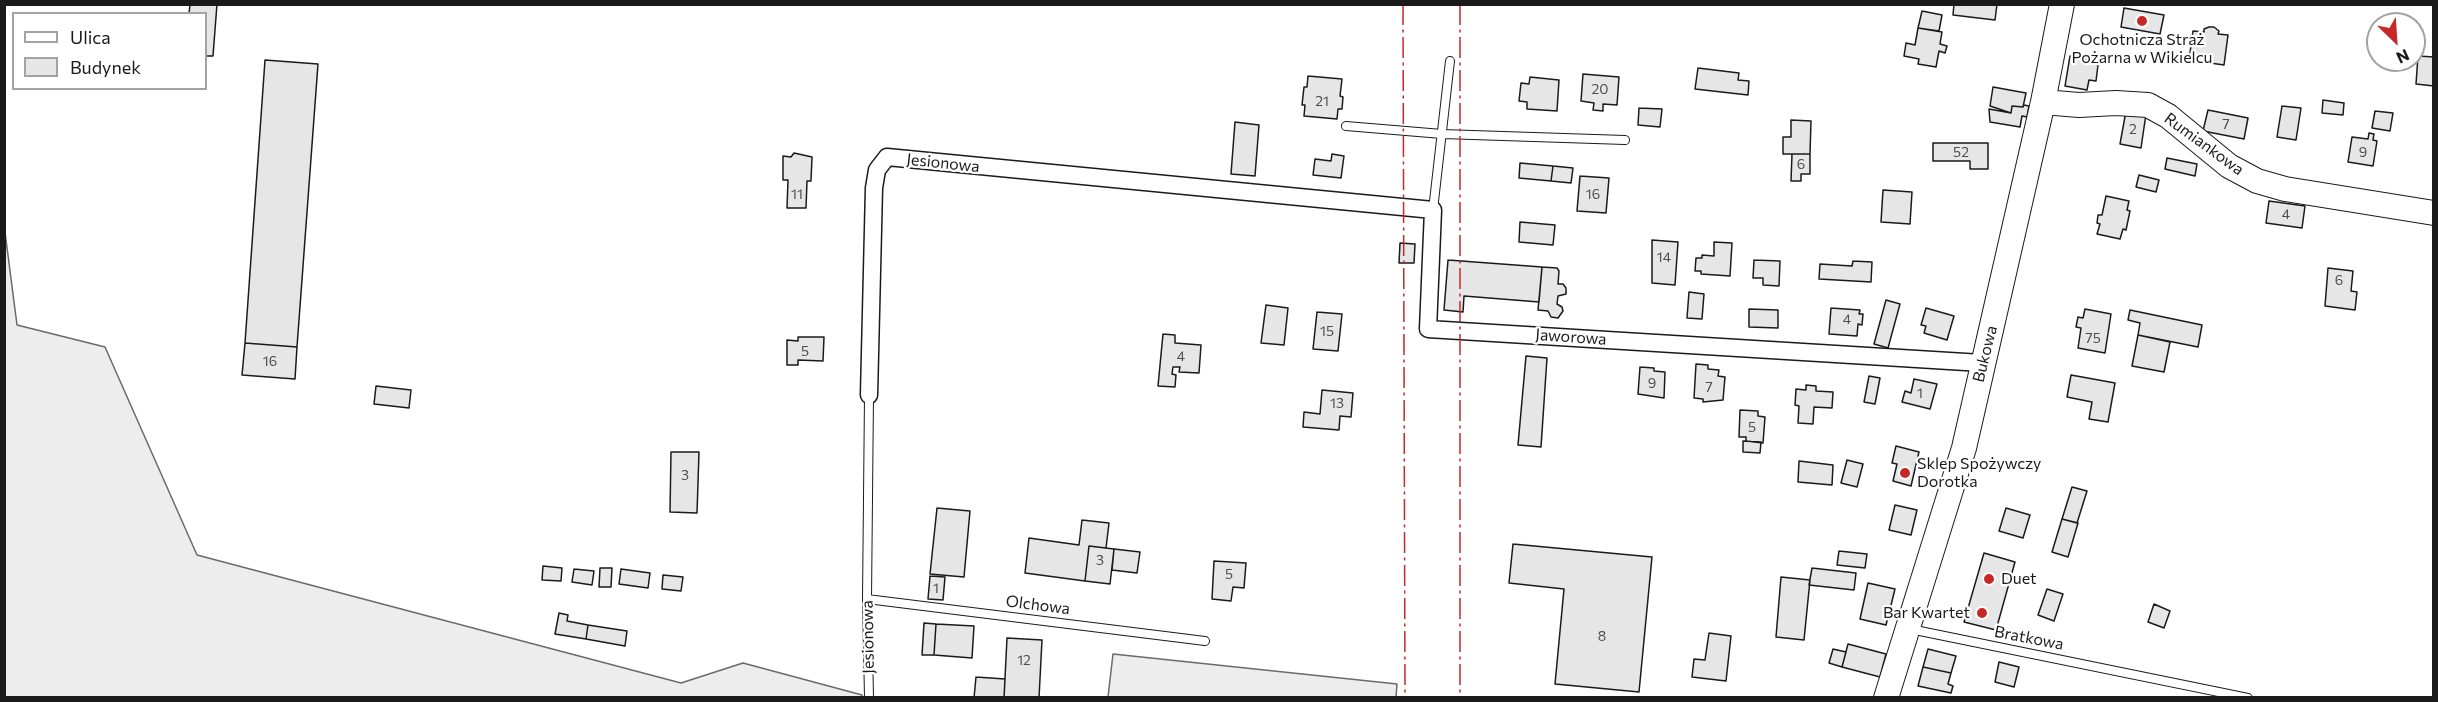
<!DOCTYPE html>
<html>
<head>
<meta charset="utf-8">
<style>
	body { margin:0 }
	#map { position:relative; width:2438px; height:702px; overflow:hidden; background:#fff; font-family:Commissioner,sans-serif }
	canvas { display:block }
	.frame { position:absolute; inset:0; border:6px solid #1a1a1a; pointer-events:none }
	.legend { position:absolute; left:12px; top:12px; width:195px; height:78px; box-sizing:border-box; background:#fff; border:2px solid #a3a3a3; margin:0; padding:8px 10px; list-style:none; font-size:18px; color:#1a1a1a }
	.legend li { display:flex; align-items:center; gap:12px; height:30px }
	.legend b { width:30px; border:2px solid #a3a3a3 }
	.north { position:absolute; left:2366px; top:12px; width:60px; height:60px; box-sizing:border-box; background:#fff; border:2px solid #a3a3a3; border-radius:50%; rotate:155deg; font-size:16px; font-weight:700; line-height:24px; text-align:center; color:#1a1a1a }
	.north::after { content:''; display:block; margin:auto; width:21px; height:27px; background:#c62828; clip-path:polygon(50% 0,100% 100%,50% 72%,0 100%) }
</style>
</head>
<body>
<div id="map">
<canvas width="2438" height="702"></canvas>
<div class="frame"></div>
<ul class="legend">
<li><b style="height:8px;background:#fff"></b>Ulica</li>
<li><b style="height:16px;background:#e6e6e6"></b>Budynek</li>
</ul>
<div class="north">N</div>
</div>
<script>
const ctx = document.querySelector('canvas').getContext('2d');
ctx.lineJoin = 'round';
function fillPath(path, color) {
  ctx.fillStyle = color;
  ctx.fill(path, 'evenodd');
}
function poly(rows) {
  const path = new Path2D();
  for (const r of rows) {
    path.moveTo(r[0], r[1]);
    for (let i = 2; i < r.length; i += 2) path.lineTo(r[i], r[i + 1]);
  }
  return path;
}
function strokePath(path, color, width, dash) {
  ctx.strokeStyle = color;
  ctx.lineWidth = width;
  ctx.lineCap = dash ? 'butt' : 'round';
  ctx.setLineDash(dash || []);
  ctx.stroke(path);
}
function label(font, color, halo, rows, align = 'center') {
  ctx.font = font + ' Commissioner,sans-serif';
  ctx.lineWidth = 4.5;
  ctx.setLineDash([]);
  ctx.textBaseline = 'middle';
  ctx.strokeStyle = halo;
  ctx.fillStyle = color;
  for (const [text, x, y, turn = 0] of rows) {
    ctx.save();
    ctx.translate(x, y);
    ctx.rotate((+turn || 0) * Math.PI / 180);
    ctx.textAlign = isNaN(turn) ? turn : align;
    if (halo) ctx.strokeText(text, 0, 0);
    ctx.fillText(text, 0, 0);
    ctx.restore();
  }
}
const built = poly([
	[5,232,17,325,105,347,197,555,681,683,743,663,862,695,862,697,5,697,5,232],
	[1113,654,1397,684,1396,697,1108,697,1113,654]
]);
const building = poly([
	[190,4,217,4,213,56,206,56,206,14,189,14,190,4],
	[1954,4,1997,4,1995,20,1953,15,1954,4],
	[2124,8,2164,15,2160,34,2121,27,2124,8],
	[1922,11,1942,15,1939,31,1918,28,1922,11],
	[2209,27,2214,27,2219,31,2218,34,2228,35,2224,65,2189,60,2193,31,2204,32,2204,29,2209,27],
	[1918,28,1942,32,1940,44,1947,46,1945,53,1939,51,1936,67,1918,64,1919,59,1904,56,1906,43,1915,45,1918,28],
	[2070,56,2092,60,2091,63,2098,65,2096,81,2089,80,2087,90,2065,86,2070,56],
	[2418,56,2434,57,2434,86,2416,84,2418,56],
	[265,60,318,64,297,347,245,343,265,60],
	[1698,68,1739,73,1738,80,1749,81,1748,95,1695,89,1698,68],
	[1583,74,1619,77,1617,105,1603,104,1603,111,1593,110,1594,103,1581,101,1583,74],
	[1308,76,1342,79,1340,96,1343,97,1342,109,1338,109,1337,119,1304,116,1305,105,1302,105,1304,87,1307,87,1308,76],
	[1530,77,1559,80,1557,111,1527,109,1527,102,1519,101,1521,83,1529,84,1530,77],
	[1993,87,2026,93,2023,107,2012,106,2011,113,1990,106,1993,87],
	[2323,100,2344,103,2343,115,2322,113,2323,100],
	[2024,105,2029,106,2027,117,2022,116,2020,127,1990,122,1989,109,2011,113,2012,106,2023,107,2024,105],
	[2282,106,2301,108,2296,140,2277,137,2282,106],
	[1639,108,1662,109,1660,127,1638,125,1639,108],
	[2208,110,2248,118,2244,139,2203,131,2208,110],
	[2126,111,2146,114,2141,148,2120,144,2126,111],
	[2375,111,2393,113,2390,131,2372,128,2375,111],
	[1791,120,1811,121,1810,154,1783,154,1783,137,1791,137,1791,120],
	[1235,122,1259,125,1255,176,1231,174,1235,122],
	[2369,133,2374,134,2373,140,2377,141,2373,166,2348,162,2352,137,2368,139,2369,133],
	[1933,143,1988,143,1988,169,1970,169,1970,161,1933,161,1933,143],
	[794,153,812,157,811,181,807,181,806,208,787,208,788,180,783,180,783,156,791,157,794,153],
	[1332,154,1344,156,1341,178,1313,175,1315,159,1331,161,1332,154],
	[1792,154,1810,154,1810,174,1801,174,1801,181,1791,181,1792,154],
	[2167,158,2197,164,2195,176,2165,169,2167,158],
	[1520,163,1553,166,1551,181,1519,178,1520,163],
	[1553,166,1573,168,1571,183,1551,181,1553,166],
	[2139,175,2159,180,2156,192,2136,187,2139,175],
	[1580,176,1609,178,1606,213,1577,211,1580,176],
	[1883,190,1912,192,1910,224,1881,222,1883,190],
	[2106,196,2129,201,2127,210,2130,211,2126,230,2123,229,2120,239,2097,234,2100,224,2097,223,2098,215,2102,215,2106,196],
	[2269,201,2305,206,2302,228,2266,223,2269,201],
	[1520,222,1555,225,1553,245,1519,242,1520,222],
	[1652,240,1678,242,1675,285,1652,283,1652,240],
	[1714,242,1732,243,1730,276,1701,274,1701,271,1695,271,1696,258,1702,258,1702,255,1714,256,1714,242],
	[1400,243,1415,244,1414,263,1399,263,1400,243],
	[1448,260,1542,267,1539,302,1464,296,1463,312,1444,310,1448,260],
	[1754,260,1780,261,1779,286,1763,285,1763,278,1753,278,1754,260],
	[1853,261,1872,262,1871,282,1819,279,1820,264,1852,266,1853,261],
	[1542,267,1557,268,1559,271,1558,284,1563,284,1566,288,1566,294,1558,296,1557,304,1562,307,1563,311,1558,318,1551,317,1548,311,1538,310,1542,267],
	[2328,268,2353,271,2351,291,2357,292,2355,310,2325,306,2328,268],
	[1689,292,1704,294,1702,319,1687,318,1689,292],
	[1886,300,1900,304,1888,348,1874,344,1886,300],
	[1266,305,1288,308,1284,345,1261,343,1266,305],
	[1831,308,1860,310,1859,314,1863,314,1862,325,1858,324,1857,336,1829,334,1831,308],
	[1926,308,1954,316,1947,340,1924,333,1926,326,1921,325,1926,308],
	[1749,309,1778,310,1778,328,1749,327,1749,309],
	[2085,309,2111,314,2105,353,2078,348,2081,328,2076,327,2078,317,2083,318,2085,309],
	[2130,310,2202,325,2198,347,2138,335,2140,323,2128,320,2130,310],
	[1317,312,1342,314,1338,351,1313,349,1317,312],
	[1163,334,1175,335,1175,343,1201,345,1199,373,1179,372,1180,367,1173,367,1172,374,1176,375,1175,387,1158,386,1163,334],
	[2138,335,2170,342,2164,372,2132,366,2138,335],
	[798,337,824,337,823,361,798,360,798,365,787,365,787,340,798,341,798,337],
	[245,343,297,347,295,379,242,375,245,343],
	[1526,356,1547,358,1541,447,1518,445,1526,356],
	[1696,364,1708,365,1708,369,1719,370,1718,376,1725,377,1723,400,1703,402,1703,399,1694,398,1696,364],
	[1640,367,1654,368,1654,371,1665,372,1664,398,1638,394,1640,367],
	[2071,375,2115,383,2108,422,2089,419,2092,402,2067,397,2071,375],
	[1869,376,1880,378,1875,404,1864,402,1869,376],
	[1914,379,1937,384,1930,409,1902,402,1905,391,1911,393,1914,379],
	[1806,385,1816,386,1816,391,1833,392,1832,408,1814,407,1813,424,1798,423,1799,406,1795,405,1796,389,1806,390,1806,385],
	[376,386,411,390,409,408,374,404,376,386],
	[1322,390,1353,393,1351,417,1340,416,1339,430,1303,427,1304,412,1320,414,1322,390],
	[1740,410,1758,411,1758,416,1765,417,1763,443,1746,441,1746,437,1739,437,1740,410],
	[1743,441,1761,442,1760,453,1743,452,1743,441],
	[1896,446,1919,452,1911,486,1893,481,1897,464,1892,463,1896,446],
	[671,452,699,452,697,513,670,512,671,452],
	[1847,460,1863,464,1857,487,1841,483,1847,460],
	[1799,461,1833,465,1832,485,1798,482,1799,461],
	[2072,487,2087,491,2077,523,2062,519,2072,487],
	[1895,505,1917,510,1911,535,1889,530,1895,505],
	[937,508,970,511,964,577,930,574,937,508],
	[2006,508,2030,515,2023,538,1999,531,2006,508],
	[2062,519,2078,523,2068,557,2052,552,2062,519],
	[1082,520,1109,523,1106,548,1089,546,1085,581,1025,573,1029,538,1079,545,1082,520],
	[1513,544,1652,557,1639,692,1555,684,1564,589,1509,583,1513,544],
	[1089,546,1114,549,1110,584,1085,581,1089,546],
	[1114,549,1140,552,1137,573,1112,570,1114,549],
	[1839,551,1867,554,1865,568,1837,565,1839,551],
	[1984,553,2015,562,1996,630,1964,622,1984,553],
	[1214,561,1246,563,1244,588,1233,587,1231,601,1212,599,1214,561],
	[543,566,562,568,561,581,542,580,543,566],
	[600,568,612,568,611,587,599,587,600,568],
	[1812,568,1856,573,1854,590,1809,585,1812,568],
	[574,569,594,571,592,585,572,582,574,569],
	[621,569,650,573,648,588,619,584,621,569],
	[663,575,683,577,681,591,662,589,663,575],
	[930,576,945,577,943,600,928,599,930,576],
	[1781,577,1810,580,1804,640,1776,637,1781,577],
	[1868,583,1895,589,1886,625,1860,619,1868,583],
	[2047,589,2063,594,2054,621,2038,615,2047,589],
	[2154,604,2170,611,2164,628,2148,622,2154,604],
	[559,613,568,615,567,621,588,625,586,639,555,634,559,613],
	[924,623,936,624,934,655,922,655,924,623],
	[936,624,974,626,972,658,934,655,936,624],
	[588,625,627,631,625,646,586,639,588,625],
	[1709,633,1731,636,1726,681,1692,677,1694,659,1705,660,1709,633],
	[1007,638,1042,640,1039,698,1004,698,1007,638],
	[1848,644,1886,654,1880,677,1842,667,1848,644],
	[1833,649,1846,652,1842,667,1829,663,1833,649],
	[1928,649,1956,656,1951,673,1923,667,1928,649],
	[1999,662,2019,667,2014,687,1995,682,1999,662],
	[1923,667,1951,673,1948,684,1953,686,1951,693,1918,686,1923,667],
	[976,677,1005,679,1004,698,974,698,976,677]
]);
const lane = poly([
	[1346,126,1442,134,1625,140],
	[1433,210,1450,61],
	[869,395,867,599,869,698],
	[867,599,1205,641],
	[1910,629,2248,698]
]);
const street = poly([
	[869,395,874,188,877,170,887,157,1433,210,1428,329,1982,363]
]);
const secondary = poly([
	[2043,102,2079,105,2116,103,2148,105,2168,116,2229,166,2257,181,2285,189,2434,213],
	[1886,698,1964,448,2043,102,2062,4]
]);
const power = poly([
	[1403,4,1405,698],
	[1460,4,1460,698]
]);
const markers = [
	[2142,21,6,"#c62828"],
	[1905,473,6,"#c62828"],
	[1989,579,6,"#c62828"],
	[1982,613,6,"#c62828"]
];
const numberNames = [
	["20",1600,89],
	["21",1322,101],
	["7",2226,124],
	["2",2133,129],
	["52",1961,152],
	["9",2363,152],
	["6",1801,164],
	["11",797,194],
	["16",1593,194],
	["4",2286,214],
	["14",1664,257],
	["6",2339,280],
	["4",1847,319],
	["15",1327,331],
	["75",2093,338],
	["5",805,351],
	["4",1181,356],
	["16",270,361],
	["9",1652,383],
	["7",1709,387],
	["1",1920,393],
	["13",1337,403],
	["5",1752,427],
	["3",685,475],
	["3",1100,560],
	["5",1229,574],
	["1",936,588],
	["8",1602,636],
	["12",1024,660]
];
const poiNames = [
	["Ochotnicza Straż",2142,40,"center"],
	["Pożarna w Wikielcu",2142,58,"center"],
	["Sklep Spożywczy",1917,464],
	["Dorotka",1917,482],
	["Duet",2001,579],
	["Bar Kwartet",1970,613,"right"]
];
const streetNames = [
	["Rumiankowa",2204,144,36],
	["Jesionowa",943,163,6],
	["Jaworowa",1571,337,4],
	["Bukowa",1985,354,-76],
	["Olchowa",1038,605,7],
	["Jesionowa",868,637,-91],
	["Bratkowa",2029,638,11]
];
fillPath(built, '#ededed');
strokePath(built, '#6a6a6a', 1.5);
fillPath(building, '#e6e6e6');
strokePath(building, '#1a1a1a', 1.5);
strokePath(lane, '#1a1a1a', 10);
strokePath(street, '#1a1a1a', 19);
strokePath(secondary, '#1a1a1a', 26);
strokePath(lane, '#fff', 8);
strokePath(street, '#fff', 16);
strokePath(secondary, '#fff', 24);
strokePath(power, '#c62828', 1.5, [21, 4.5, 3, 4.5]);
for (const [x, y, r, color] of markers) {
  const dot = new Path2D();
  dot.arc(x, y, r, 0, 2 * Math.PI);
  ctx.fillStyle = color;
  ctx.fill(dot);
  strokePath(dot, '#fff', 2);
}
label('14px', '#4d4d4d', null, numberNames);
label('16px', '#1a1a1a', '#fff', poiNames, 'left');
label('16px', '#1a1a1a', '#fff', streetNames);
</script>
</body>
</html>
